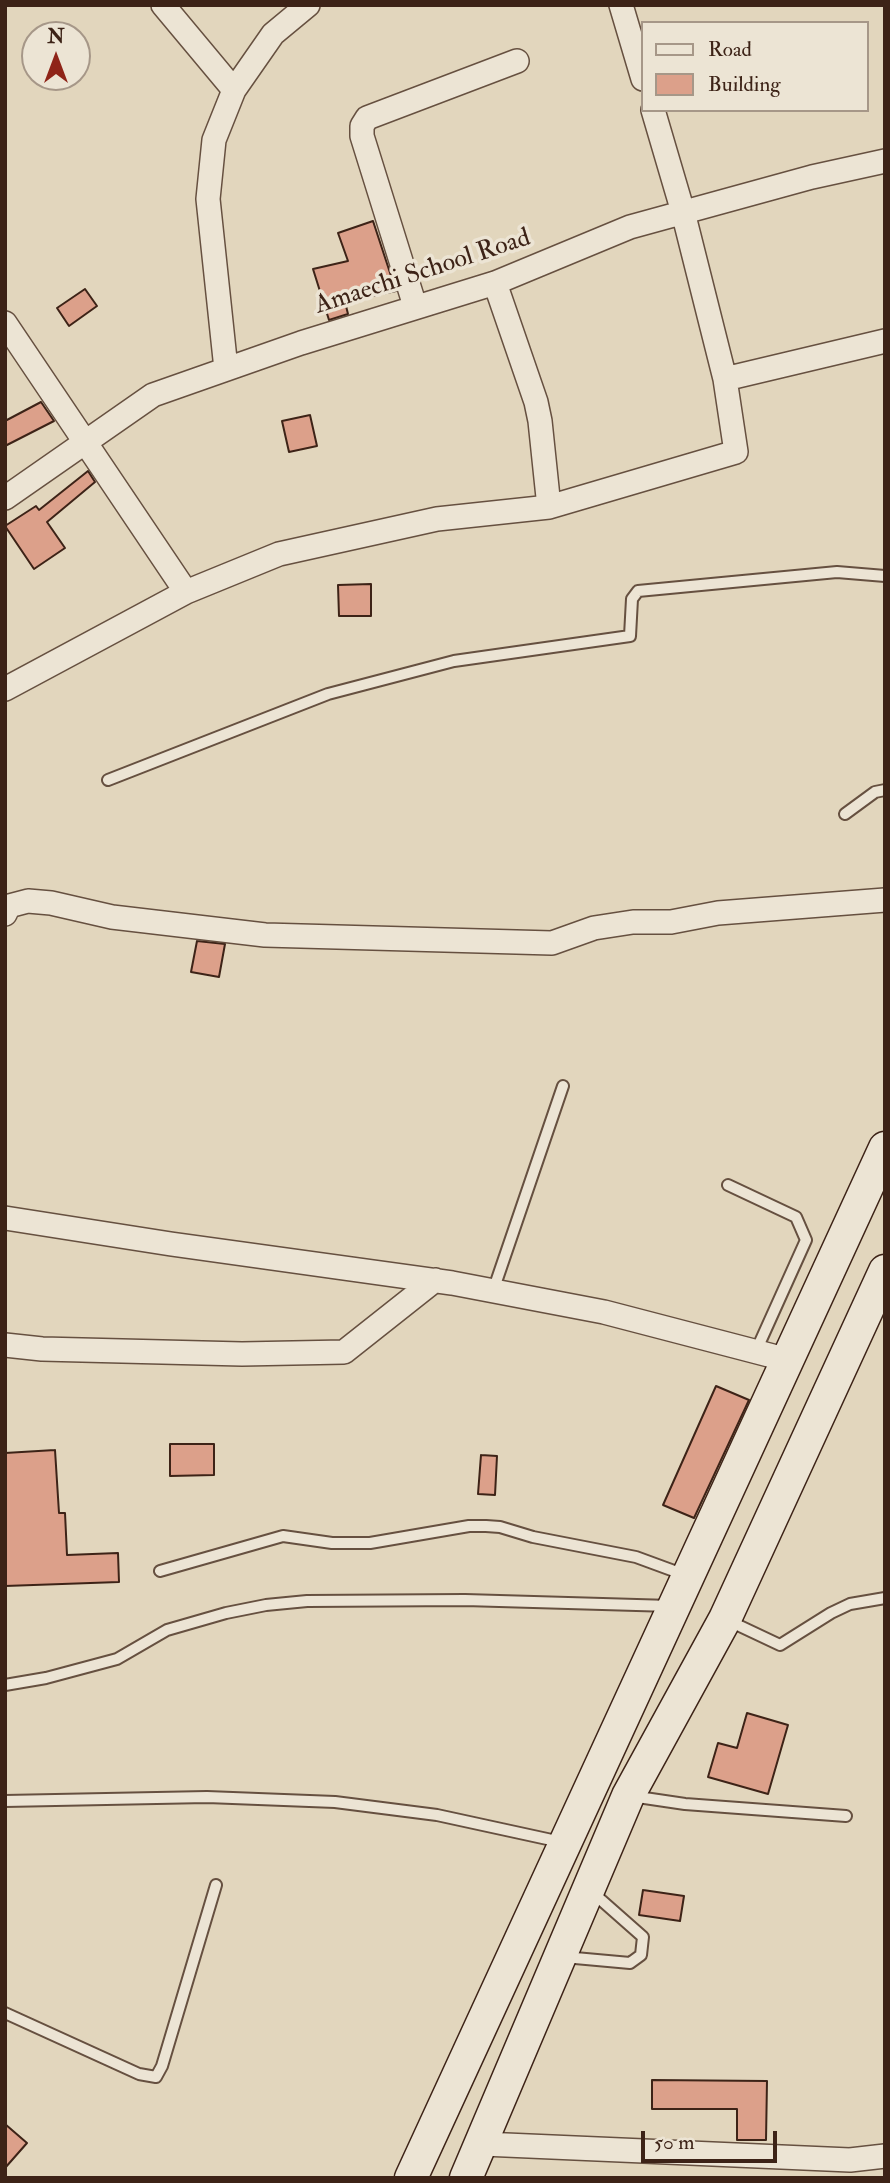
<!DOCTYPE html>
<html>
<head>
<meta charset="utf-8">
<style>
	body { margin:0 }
	#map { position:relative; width:890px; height:2183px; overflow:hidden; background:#e2d6bd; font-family:"IM FELL Double Pica",serif }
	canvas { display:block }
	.frame { position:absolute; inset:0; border:7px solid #3d2317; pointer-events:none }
	.legend { position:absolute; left:641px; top:21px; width:228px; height:91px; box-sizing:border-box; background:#ece4d4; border:2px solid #a69788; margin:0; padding:9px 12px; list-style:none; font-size:21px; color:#3d2317 }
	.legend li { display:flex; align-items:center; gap:14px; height:35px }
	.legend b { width:35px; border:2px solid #a69788 }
	.north { position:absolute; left:21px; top:21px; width:70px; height:70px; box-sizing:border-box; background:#ece4d4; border:2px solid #a69788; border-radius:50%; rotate:0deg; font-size:19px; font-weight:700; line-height:28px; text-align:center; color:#3d2317 }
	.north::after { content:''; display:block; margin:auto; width:24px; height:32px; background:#8f2418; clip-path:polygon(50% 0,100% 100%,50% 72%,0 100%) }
	.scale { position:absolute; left:641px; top:2131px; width:136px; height:32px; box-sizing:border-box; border:4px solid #3d2317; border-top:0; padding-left:9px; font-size:21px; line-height:24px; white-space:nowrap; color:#3d2317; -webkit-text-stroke:5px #ece4d4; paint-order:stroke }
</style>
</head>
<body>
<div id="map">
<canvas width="890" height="2183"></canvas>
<div class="frame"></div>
<ul class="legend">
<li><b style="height:9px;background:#ece4d4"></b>Road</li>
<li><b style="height:19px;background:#dca08a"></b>Building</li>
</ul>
<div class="north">N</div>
<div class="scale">50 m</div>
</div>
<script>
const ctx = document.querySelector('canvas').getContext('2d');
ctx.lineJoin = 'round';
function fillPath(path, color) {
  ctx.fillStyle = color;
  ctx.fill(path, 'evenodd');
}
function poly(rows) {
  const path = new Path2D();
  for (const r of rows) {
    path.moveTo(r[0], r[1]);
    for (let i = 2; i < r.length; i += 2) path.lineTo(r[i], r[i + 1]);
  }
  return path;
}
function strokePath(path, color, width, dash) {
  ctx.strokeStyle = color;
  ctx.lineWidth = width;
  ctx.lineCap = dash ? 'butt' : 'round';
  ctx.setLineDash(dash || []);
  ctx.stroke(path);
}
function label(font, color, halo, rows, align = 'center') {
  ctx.font = font + ' "IM FELL Double Pica",serif';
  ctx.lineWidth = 7;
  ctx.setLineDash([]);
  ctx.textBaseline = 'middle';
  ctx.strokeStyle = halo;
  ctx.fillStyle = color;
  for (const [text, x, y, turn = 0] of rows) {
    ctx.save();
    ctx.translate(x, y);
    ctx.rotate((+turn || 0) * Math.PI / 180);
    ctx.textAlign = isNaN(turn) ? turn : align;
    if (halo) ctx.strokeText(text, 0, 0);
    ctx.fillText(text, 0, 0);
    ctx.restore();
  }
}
const building = poly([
	[373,221,396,291,345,302,348,314,329,320,313,269,348,261,338,233,373,221],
	[85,289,97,306,69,326,57,308,85,289],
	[41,402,54,421,5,446,5,421,41,402],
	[310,415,317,446,289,452,282,421,310,415],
	[88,471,95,482,47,522,65,548,34,569,5,526,36,506,39,510,88,471],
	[371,584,371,616,339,616,338,585,371,584],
	[197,941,225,944,219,977,191,972,197,941],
	[716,1386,749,1400,694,1518,663,1505,716,1386],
	[170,1444,214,1444,214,1475,170,1476,170,1444],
	[55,1450,59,1513,65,1513,67,1555,118,1553,119,1582,5,1586,5,1453,55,1450],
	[481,1455,497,1456,495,1495,478,1494,481,1455],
	[747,1713,788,1725,768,1794,708,1777,718,1743,737,1748,747,1713],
	[643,1890,684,1896,680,1921,639,1915,643,1890],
	[652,2080,767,2081,766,2140,737,2140,737,2109,652,2109,652,2080],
	[5,2124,27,2143,5,2168,5,2124]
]);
const service = poly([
	[108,780,328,694,454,661,630,636,632,599,638,591,837,572,885,576],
	[845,814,875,792,885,790],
	[728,1185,796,1217,806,1240,756,1351],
	[493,1291,563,1086],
	[160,1571,283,1536,332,1543,370,1543,469,1526,486,1526,500,1527,533,1537,636,1557,685,1575],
	[727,1620,780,1645,831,1613,850,1604,885,1598],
	[5,1685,46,1678,117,1659,167,1630,226,1613,266,1605,307,1601,465,1600,671,1606],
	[631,1796,685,1804,846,1816],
	[5,1801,207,1797,335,1802,437,1815,561,1842],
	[564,1957,630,1963,641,1955,643,1937,592,1892],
	[5,2013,139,2074,156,2077,162,2066,216,1885]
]);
const minor = poly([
	[163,5,234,90],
	[621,5,643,79],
	[495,283,536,402,540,421,549,507],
	[415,306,362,136,362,126,367,118,517,61],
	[5,323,186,592],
	[226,369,208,199,214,140,234,90,273,34,308,5],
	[725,379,885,341],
	[5,498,153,395,301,343,495,283,630,227,812,177,885,161],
	[5,689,186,592,279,554,437,519,549,507,736,452,725,379,683,212,653,110],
	[5,914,9,906,28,901,51,903,112,917,265,935,552,943,594,928,633,922,671,922,718,913,885,900],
	[5,1218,171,1244,452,1283,604,1312,788,1360],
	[5,1345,42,1349,242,1354,344,1352,435,1280],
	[483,2144,850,2160,885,2156]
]);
const secondary = poly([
	[411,2178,885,1148],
	[466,2178,628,1796,725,1619,885,1271]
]);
const streetNames = [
	["Amaechi School Road",423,273,-18]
];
fillPath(building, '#dca08a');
strokePath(building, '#3d2317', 2);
strokePath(service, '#665040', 14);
strokePath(minor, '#665040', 26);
strokePath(secondary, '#3d2317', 35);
strokePath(service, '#ece4d4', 10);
strokePath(minor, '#ece4d4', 23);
strokePath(secondary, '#ece4d4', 32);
label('26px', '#3d2317', '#ece4d4', streetNames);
</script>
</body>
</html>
